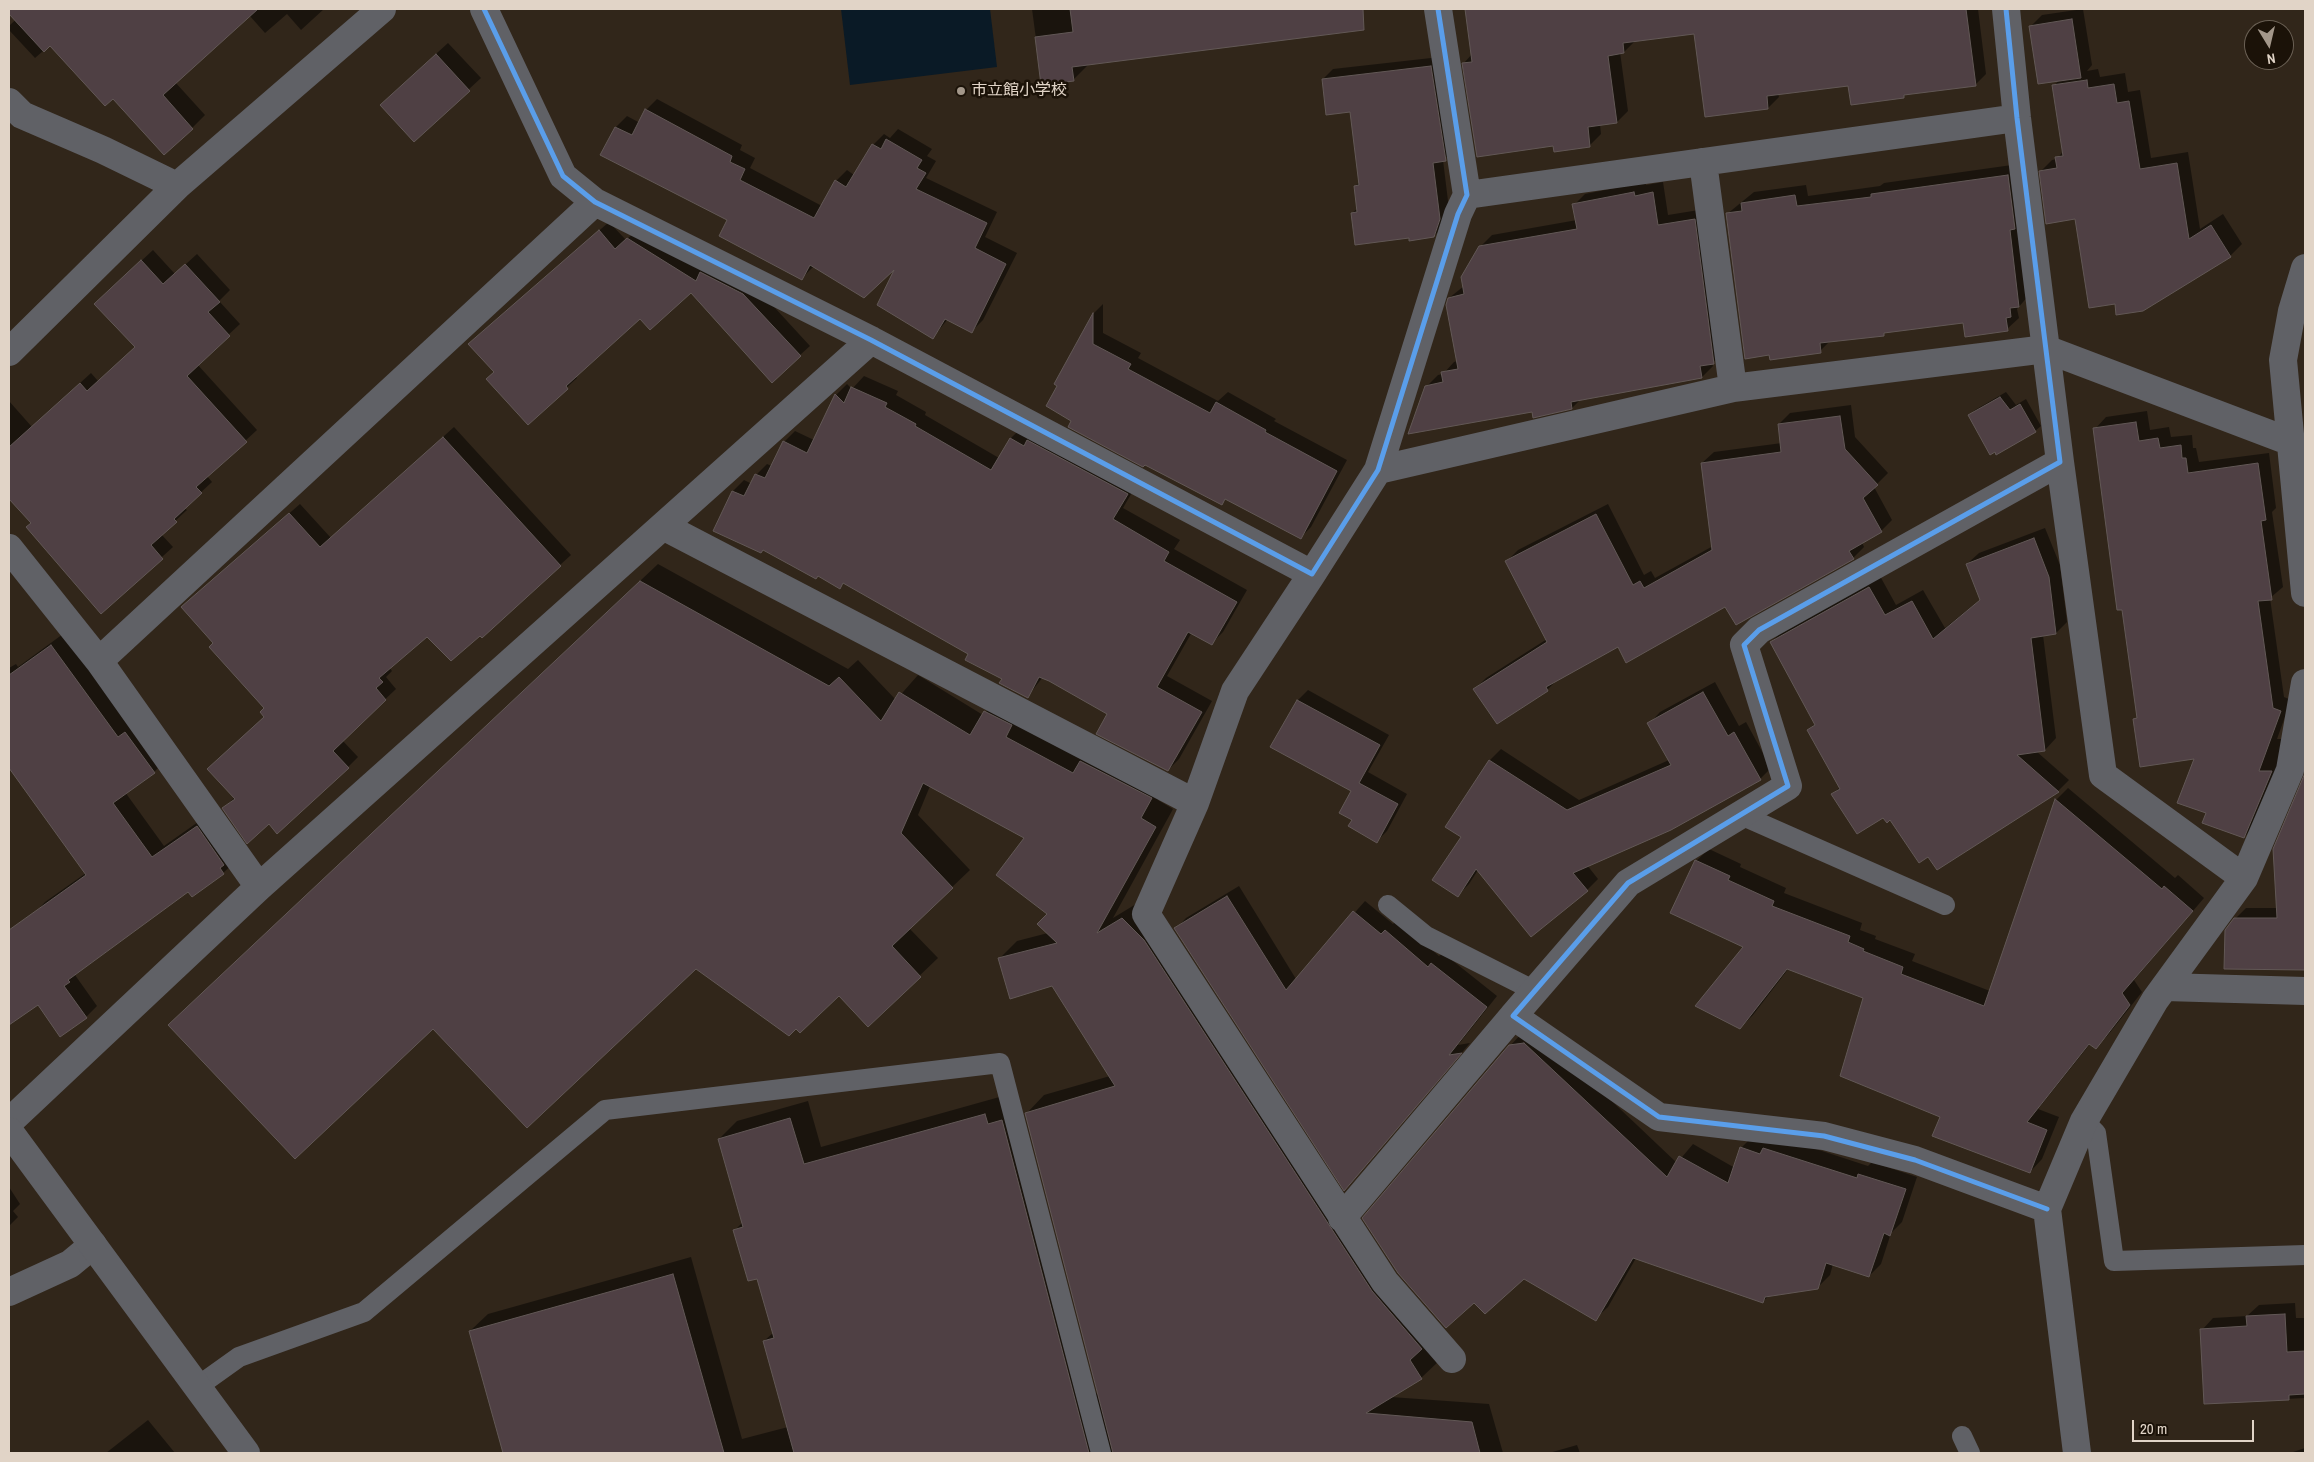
<!DOCTYPE html>
<html>
<head>
<meta charset="utf-8">
<style>
	body { margin:0 }
	#map { position:relative; width:2314px; height:1462px; overflow:hidden; background:#31261a; font-family:"Archivo Narrow",sans-serif }
	canvas { display:block }
	.frame { position:absolute; inset:0; border:10px solid #e1d4c7; pointer-events:none }
	.north { position:absolute; left:2244px; top:20px; width:50px; height:50px; box-sizing:border-box; background:#1b1208; border:1px solid #6a6054; border-radius:50%; rotate:171deg; font-size:14px; font-weight:700; line-height:20px; text-align:center; color:#e1d4c7 }
	.north::after { content:''; display:block; margin:auto; width:18px; height:22px; background:#a3978a; clip-path:polygon(50% 0,100% 100%,50% 72%,0 100%) }
	.scale { position:absolute; left:2132px; top:1420px; width:122px; height:22px; box-sizing:border-box; border:2px solid #e1d4c7; border-top:0; padding-left:6px; font-size:15px; line-height:18px; white-space:nowrap; color:#e1d4c7; -webkit-text-stroke:4px #1b1208; paint-order:stroke }
</style>
</head>
<body>
<div id="map">
<canvas width="2314" height="1462"></canvas>
<div class="frame"></div>
<div class="north">N</div>
<div class="scale">20 m</div>
</div>
<script>
const ctx = document.querySelector('canvas').getContext('2d');
ctx.lineJoin = 'round';
function fillPath(path, color) {
  ctx.fillStyle = color;
  ctx.fill(path, 'evenodd');
}
function poly(rows) {
  const path = new Path2D();
  for (const r of rows) {
    path.moveTo(r[0], r[1]);
    for (let i = 2; i < r.length; i += 2) path.lineTo(r[i], r[i + 1]);
  }
  return path;
}
function strokePath(path, color, width, dash) {
  ctx.strokeStyle = color;
  ctx.lineWidth = width;
  ctx.lineCap = dash ? 'butt' : 'round';
  ctx.setLineDash(dash || []);
  ctx.stroke(path);
}
function label(font, color, halo, rows, align = 'center') {
  ctx.font = font + ' "Archivo Narrow","Noto Sans JP",sans-serif';
  ctx.lineWidth = 5;
  ctx.setLineDash([]);
  ctx.textBaseline = 'middle';
  ctx.strokeStyle = halo;
  ctx.fillStyle = color;
  for (const [text, x, y, turn = 0] of rows) {
    ctx.save();
    ctx.translate(x, y);
    ctx.rotate((+turn || 0) * Math.PI / 180);
    ctx.textAlign = isNaN(turn) ? turn : align;
    if (halo) ctx.strokeText(text, 0, 0);
    ctx.fillText(text, 0, 0);
    ctx.restore();
  }
}
const water = poly([
	[841,9,990,9,997,67,850,85]
]);
const shadow = poly([
	[27,9,324,9,301,30,287,14,265,33,249,15,175,82,205,115,192,128,113,97,50,45,35,58,9,30,9,26],
	[1032,9,1345,9,1346,16,1089,64,1073,80,1042,84],
	[1466,9,1978,9,1986,74,1975,85,1907,93,1903,97,1849,84,1778,94,1779,97,1768,108,1695,32,1635,41,1624,52,1620,52,1628,111,1617,122,1600,124,1601,134,1590,145,1554,145,1464,63,1472,54],
	[2083,9,2092,65,2087,71,2098,69,2100,77,2125,73,2128,92,2140,90,2151,158,2188,152,2200,229,2223,214,2242,244,2230,256,2142,310,2116,303,2076,218,2041,171,2052,160,2057,159,2064,150,2054,86,2059,80,2031,26,2042,15],
	[448,43,481,78,414,140,393,93],
	[1440,57,1455,150,1443,160,1449,209,1443,227,1434,236,1410,237,1352,213,1358,208,1355,186,1360,182,1351,111,1323,79,1333,69],
	[657,99,742,145,740,150,755,158,750,168,822,206,836,181,847,170,854,175,873,145,884,134,890,138,898,129,932,149,927,156,936,161,926,178,997,212,985,237,1017,253,983,320,972,331,948,319,933,337,898,265,814,266,801,279,729,220,602,155,616,127,627,116,640,123,646,110],
	[2019,164,2030,294,2017,309,2019,318,2007,329,1964,322,1831,340,1820,351,1727,214,1754,192,1806,185,1808,196,1880,186,1884,183],
	[1645,182,1646,185,1663,182,1668,215,1705,209,1724,352,1712,363,1713,366,1702,377,1581,399,1572,408,1533,411,1427,386,1438,375,1443,374,1454,362,1457,361,1449,298,1464,286,1480,247,1492,235,1577,220,1574,205,1585,194],
	[609,222,626,240,638,229,753,284,810,346,800,355,691,291,640,317,575,376,577,378,528,424,495,372,479,335],
	[153,250,175,274,197,254,230,290,219,301,240,324,197,364,257,430,207,476,212,482,184,508,187,510,161,534,173,547,101,612,68,576,70,574,32,523,9,497,9,401,32,427,91,373,98,381,136,347,107,293],
	[1103,304,1103,333,1141,353,1138,358,1218,401,1228,392,1276,419,1274,421,1347,460,1311,527,1300,538,1227,498,1221,504,1072,421,1056,384,1094,313],
	[864,376,898,391,896,395,926,412,925,415,999,458,1011,438,1022,427,1138,482,1123,508,1180,540,1174,549,1247,590,1223,632,1212,643,1192,632,1167,676,1212,701,1179,759,1168,770,1108,713,1043,677,1027,697,970,654,844,582,840,587,763,549,715,530,733,491,744,480,752,484,756,475,767,464,772,466,784,442,795,431,814,440,836,395,847,384,852,389],
	[2006,392,2016,405,2026,399,2041,426,2035,431,1969,416,1975,410],
	[1851,405,1855,437,1888,473,1874,487,1892,520,1881,531,1862,542,1864,547,1853,558,1618,645,1558,679,1547,690,1475,689,1486,678,1547,639,1507,561,1518,550,1608,504,1644,575,1651,571,1655,578,1713,546,1702,463,1714,452,1782,443,1779,424,1790,413],
	[2147,411,2150,430,2169,427,2171,437,2192,435,2193,448,2196,448,2199,462,2269,453,2276,508,2272,512,2283,587,2270,598,2284,697,2291,700,2277,739,2288,739,2255,826,2244,837,2208,813,2196,757,2135,719,2138,716,2095,429,2106,417],
	[454,427,571,555,482,636,480,634,428,635,389,667,392,671,386,677,396,689,342,740,358,757,348,767,269,823,224,808,235,797,265,717,265,708,215,643,193,597,300,504,331,538],
	[2045,528,2060,565,2067,622,2056,633,2043,635,2056,738,2045,750,2036,751,2069,780,2058,791,1937,869,1928,855,1891,818,1833,794,1840,787,1808,730,1816,723,1771,642,1783,631,1880,576,1896,605,1923,590,1945,628,1981,599,1967,564,1979,553],
	[658,564,848,669,858,660,896,700,918,675,983,715,1003,694,1169,780,1158,800,1173,809,1113,918,1141,901,1439,1361,1421,1378,1391,1397,1489,1404,1503,1453,642,1453,640,1446,616,1453,504,1453,470,1331,488,1314,691,1257,742,1439,788,1427,764,1341,774,1332,758,1277,735,1230,743,1222,719,1139,737,1121,808,1101,821,1147,1003,1096,1095,1394,1098,1393,1027,1113,1044,1095,1110,1076,1052,985,999,959,1017,941,1048,933,1049,914,1026,838,930,786,918,815,970,870,909,928,938,958,868,1025,839,994,696,968,433,1028,187,1008],
	[63,634,165,761,154,772,125,792,164,846,208,815,235,862,223,873,188,891,75,975,97,1006,86,1017,38,1004,9,1024,9,932,34,914,45,902,86,873,9,766,9,668,16,664,18,667],
	[1715,682,1739,726,1746,722,1771,768,1760,779,1587,865,1598,879,1587,890,1478,870,1469,884,1458,895,1462,837,1447,827,1490,760,1501,749,1579,800,1669,760,1649,724,1660,712],
	[1308,690,1389,735,1368,772,1407,794,1387,831,1377,841,1354,819,1353,791,1272,747,1298,700],
	[2305,777,2305,968,2226,968,2235,919,2246,908,2278,908,2274,850],
	[2068,788,2175,878,2178,875,2204,898,2134,980,2142,992,2108,1035,2095,1048,2090,1044,2038,1109,2059,1117,2042,1159,2030,1172,1942,1116,1865,998,1789,968,1753,1015,1740,1028,1745,946,1696,861,1709,849,1741,864,1740,867,1786,888,1784,893,1862,923,1860,930,1876,936,1875,939,1915,954,1912,961,1990,991,2056,800],
	[1239,886,1296,979,1365,901,1393,924,1397,920,1439,956,1443,953,1497,996,1458,1045,1470,1043,1345,1189,1176,929,1186,918],
	[1522,1033,1540,1033,1677,1163,1693,1144,1735,1168,1741,1148,1754,1135,1776,1136,1868,1166,1872,1162,1917,1177,1902,1222,1891,1233,1881,1264,1869,1276,1833,1264,1830,1275,1817,1288,1769,1296,1762,1302,1636,1258,1608,1307,1595,1319,1510,1046],
	[9,1187,20,1204,13,1211,18,1217,9,1226],
	[2295,1303,2296,1318,2305,1318,2305,1398,2206,1403,2202,1330,2213,1318,2247,1316,2259,1305],
	[148,1420,175,1453,106,1453],
	[1577,1445,1580,1453,1549,1453],
	[2305,1448,2305,1453,2290,1453]
]);
const building = poly([
	[9,9,258,9,163,95,193,129,164,155,113,99,105,106,50,46,44,52,9,14,9,9],
	[1070,9,1363,9,1364,30,1072,67,1074,81,1041,85,1035,37,1073,32,1070,9],
	[1465,9,1966,9,1976,86,1904,95,1904,98,1851,105,1848,86,1767,96,1768,109,1705,117,1694,34,1623,43,1624,53,1608,56,1617,123,1588,127,1590,147,1554,152,1553,146,1477,157,1462,63,1472,62,1465,9],
	[2072,19,2081,78,2038,84,2029,26,2072,19],
	[436,54,470,91,414,142,380,105,436,54],
	[1431,66,1446,161,1433,163,1440,219,1434,237,1409,241,1409,238,1355,245,1351,213,1357,212,1354,186,1359,185,1350,112,1326,115,1322,79,1431,66],
	[2087,80,2088,88,2114,84,2117,103,2129,101,2140,169,2177,163,2189,239,2211,225,2231,257,2143,311,2116,315,2115,304,2089,308,2075,219,2046,224,2039,171,2057,168,2055,157,2063,156,2052,85,2087,80],
	[645,109,732,156,730,162,745,169,740,180,814,218,835,180,846,187,872,144,881,149,886,139,922,160,917,168,926,173,916,189,987,223,975,248,1006,264,972,333,945,319,933,339,877,305,894,270,864,298,810,265,802,280,719,236,727,220,600,155,615,127,632,135,645,109],
	[2008,175,2015,229,2010,230,2019,307,2010,308,2011,317,2006,318,2008,331,1965,337,1963,323,1884,333,1884,336,1820,343,1821,353,1770,360,1769,355,1745,359,1726,213,1742,211,1741,203,1795,195,1797,206,1871,197,1871,194,2008,175],
	[1634,192,1635,196,1653,192,1658,225,1695,219,1714,364,1700,366,1702,378,1571,402,1572,409,1533,418,1532,412,1408,434,1425,386,1443,382,1441,372,1458,369,1446,305,1448,298,1464,294,1461,277,1479,246,1577,229,1572,204,1634,192],
	[599,230,615,249,627,238,696,281,700,272,743,294,801,356,772,383,691,293,650,330,640,319,566,386,568,389,528,425,486,379,494,372,468,344,599,230],
	[141,260,163,284,185,264,220,302,208,312,230,336,187,376,247,442,196,487,202,493,174,519,177,522,151,545,163,559,101,614,26,527,31,523,9,499,9,447,80,383,87,391,135,347,94,304,141,260],
	[1093,313,1093,344,1131,364,1128,369,1210,413,1216,402,1266,430,1265,432,1337,471,1301,539,1225,499,1222,505,1145,465,1143,467,1068,427,1071,421,1046,406,1057,386,1054,384,1093,313],
	[851,387,887,403,885,407,916,424,915,426,991,470,1010,438,1024,446,1027,440,1128,494,1113,519,1169,552,1164,561,1237,602,1212,645,1188,632,1157,687,1202,712,1168,771,1096,734,1107,714,1049,681,1039,677,1028,698,999,683,1002,679,965,660,968,654,843,583,840,589,818,576,816,579,763,550,761,553,713,531,732,491,744,496,755,474,765,478,783,441,807,453,835,394,844,403,851,387],
	[2000,397,2010,410,2020,404,2036,432,1996,455,1995,452,1990,455,1968,415,2000,397],
	[1840,416,1845,449,1878,485,1863,498,1882,532,1849,551,1854,559,1736,625,1725,607,1626,663,1618,647,1546,687,1548,691,1497,724,1473,689,1547,642,1505,561,1596,514,1633,585,1640,581,1644,588,1712,550,1701,463,1781,452,1778,424,1840,416],
	[2136,422,2139,441,2158,438,2160,448,2181,445,2182,458,2186,458,2188,473,2258,463,2266,520,2261,521,2272,600,2258,601,2273,708,2281,711,2259,771,2272,771,2244,838,2202,823,2206,813,2177,803,2194,759,2140,767,2133,719,2137,718,2122,610,2117,610,2093,428,2136,422],
	[443,437,561,566,482,638,480,636,451,661,427,637,379,678,383,682,376,688,386,700,333,751,349,768,277,834,269,824,247,844,222,808,235,799,207,769,264,717,260,712,264,708,209,647,213,643,181,607,289,513,320,547,443,437],
	[2034,538,2049,577,2056,634,2031,638,2045,751,2017,755,2059,792,1937,870,1928,857,1919,863,1890,820,1887,823,1883,818,1857,834,1831,794,1840,789,1807,730,1815,725,1770,642,1869,587,1885,615,1912,601,1933,639,1980,600,1966,564,2034,538],
	[640,581,829,686,839,677,881,721,899,692,970,735,984,711,1012,725,1006,737,1073,773,1080,761,1152,798,1141,818,1156,827,1097,933,1122,918,1144,940,1372,1291,1422,1349,1410,1360,1422,1379,1366,1413,1472,1422,1480,1453,1113,1453,1025,1113,1115,1086,1052,986,1010,999,998,958,1057,943,1037,924,1047,914,996,875,1024,838,923,783,901,833,953,888,892,946,921,977,868,1027,839,996,800,1033,796,1029,789,1036,696,969,527,1128,433,1029,295,1159,168,1025,640,581],
	[51,645,118,737,125,732,155,773,113,803,152,857,197,826,224,865,220,868,224,874,192,897,188,892,68,980,70,982,64,986,87,1018,60,1037,38,1005,9,1025,9,930,86,875,9,768,9,675,51,645],
	[1703,692,1728,736,1734,732,1761,780,1671,830,1573,873,1588,891,1531,937,1476,869,1458,897,1432,880,1461,837,1445,827,1489,760,1567,810,1671,765,1647,723,1703,692],
	[1297,700,1380,745,1359,783,1398,804,1377,843,1348,826,1352,820,1339,813,1351,791,1270,747,1297,700],
	[2305,773,2305,970,2224,969,2225,930,2234,918,2277,918,2273,849,2305,773],
	[2055,799,2162,889,2164,886,2193,911,2122,993,2130,1005,2096,1049,2089,1044,2027,1122,2047,1130,2030,1173,1932,1136,1940,1117,1840,1076,1863,998,1787,969,1740,1029,1695,1006,1743,947,1670,913,1695,860,1730,876,1728,880,1774,901,1772,906,1850,936,1848,942,1864,949,1863,951,1903,967,1901,974,1984,1006,2055,799],
	[1227,896,1286,990,1353,911,1381,934,1385,930,1428,967,1431,963,1487,1007,1449,1055,1462,1053,1344,1191,1174,928,1227,896],
	[1524,1043,1667,1177,1679,1156,1728,1183,1740,1147,1760,1154,1763,1148,1857,1178,1858,1174,1906,1189,1890,1236,1884,1233,1869,1277,1826,1263,1818,1289,1765,1297,1763,1303,1633,1258,1596,1321,1524,1279,1485,1314,1474,1303,1446,1328,1398,1273,1362,1218,1509,1045,1524,1043],
	[985,1114,988,1124,1002,1120,1089,1453,794,1453,763,1341,774,1338,757,1279,748,1281,733,1230,743,1227,718,1139,790,1118,804,1164,985,1114],
	[673,1274,724,1453,503,1453,469,1331,673,1274],
	[2285,1314,2287,1352,2305,1351,2305,1394,2289,1395,2289,1400,2204,1404,2200,1329,2247,1326,2246,1316,2285,1314]
]);
const service = poly([
	[1741,815,1945,905],
	[1388,905,1426,936,1535,991],
	[2084,1121,2096,1133,2114,1261,2305,1255],
	[197,1387,239,1357,364,1312,605,1110,1000,1063,1101,1453],
	[1962,1436,1970,1453]
]);
const minor = poly([
	[484,9,563,176,595,202,871,340,1312,574,1378,470,1458,214,1467,195,1438,9],
	[2006,9,2017,118,2060,462,1759,630,1744,645,1788,786,1628,883,1513,1016,1659,1117,1824,1136,1915,1160,2047,1209],
	[9,102,22,115,103,150,177,186,9,352],
	[1703,162,1733,388],
	[177,186,382,9],
	[1467,195,2017,118],
	[2305,268,2292,311,2283,360,2305,593],
	[2060,462,2103,775,2244,878],
	[1378,470,1733,388,2046,349,2291,442],
	[663,526,1195,803],
	[9,548,99,661,259,887,9,1122],
	[1312,574,1235,691,1195,803,1146,914,1385,1282,1452,1359],
	[99,661,595,202],
	[259,887,871,340],
	[2165,987,2305,991],
	[1342,1218,1513,1016],
	[9,1292,70,1264,93,1245],
	[2077,1453,2047,1209,2084,1121,2155,1000,2244,878,2290,770,2305,683]
]);
const tertiary = poly([
	[9,1131,246,1453]
]);
const cycleway = poly([
	[484,9,563,176,595,202,871,340,1312,574,1378,470,1458,214,1467,195,1438,9],
	[2006,9,2017,118,2060,462,1759,630,1744,645,1788,786,1628,883,1513,1016,1659,1117,1824,1136,1915,1160,2047,1209]
]);
const markers = [
	[961,91,5,"#a3978a"]
];
const poiNames = [
	["市立館小学校",971,91]
];
fillPath(water, '#0a1a26');
fillPath(shadow, '#0007');
fillPath(building, '#4f4044');
strokePath(building, '#625856', 1);
strokePath(service, '#606166', 20);
strokePath(minor, '#606166', 28);
strokePath(tertiary, '#606166', 28);
strokePath(cycleway, '#5a9eea', 5);
for (const [x, y, r, color] of markers) {
  const dot = new Path2D();
  dot.arc(x, y, r, 0, 2 * Math.PI);
  ctx.fillStyle = color;
  ctx.fill(dot);
  strokePath(dot, '#1b1208', 2);
}
label('16px', '#e1d4c7', '#1b1208', poiNames, 'left');
</script>
</body>
</html>
